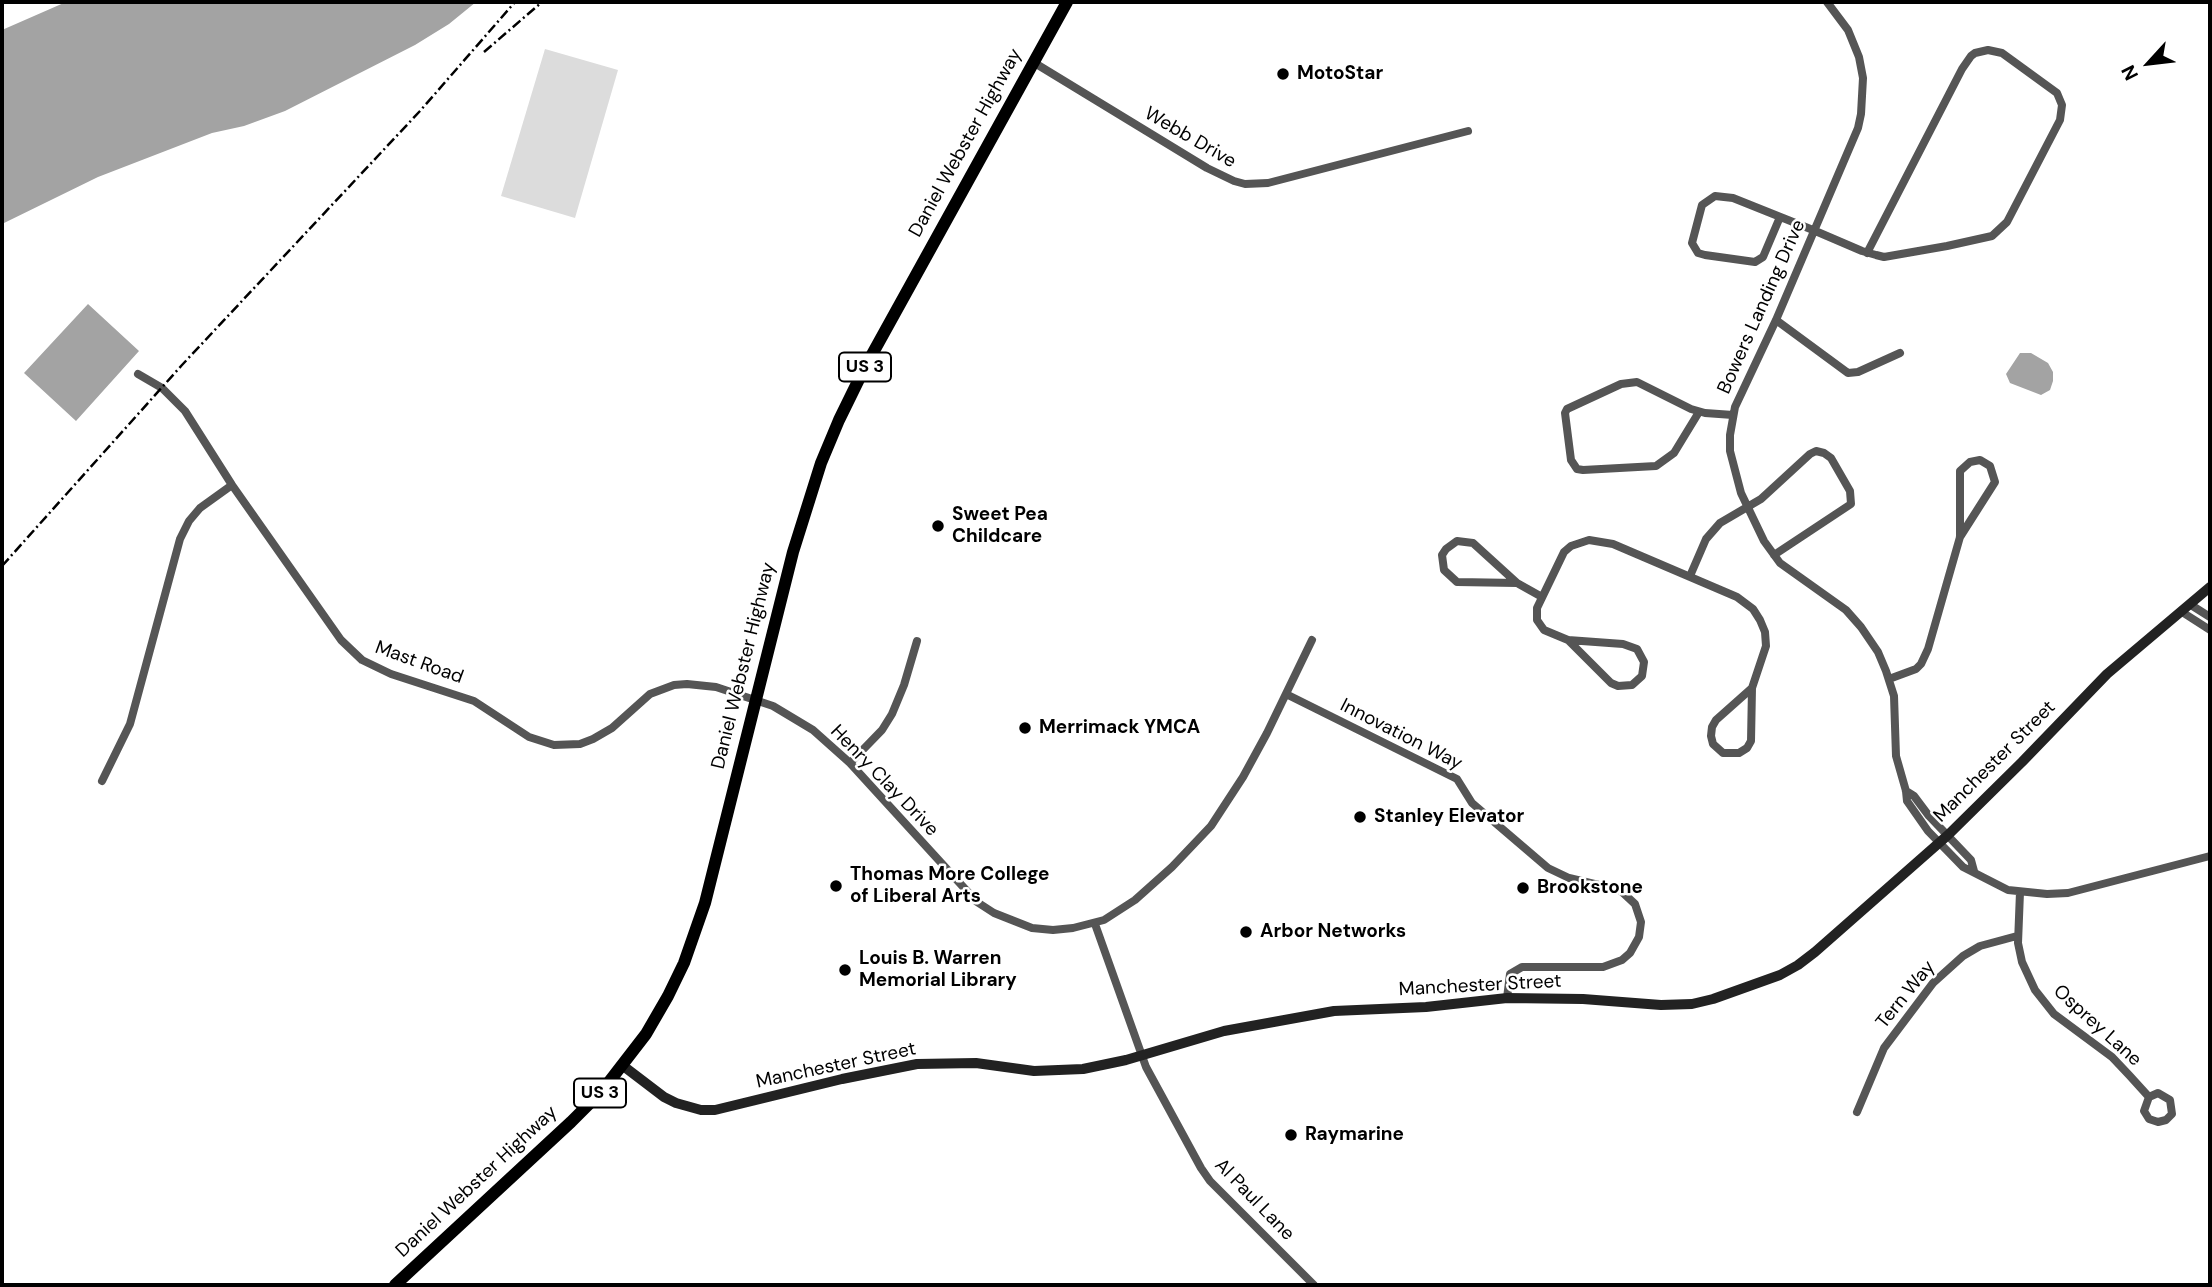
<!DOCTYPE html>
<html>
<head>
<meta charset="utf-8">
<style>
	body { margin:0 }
	#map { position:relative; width:2212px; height:1287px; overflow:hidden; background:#fff; font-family:"DM Sans",sans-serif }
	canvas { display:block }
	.frame { position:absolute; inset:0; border:4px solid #000; pointer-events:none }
	.north { position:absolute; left:2114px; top:28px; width:70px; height:70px; -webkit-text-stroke:5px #fff; paint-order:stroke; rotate:243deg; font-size:19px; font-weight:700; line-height:28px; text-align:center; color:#000 }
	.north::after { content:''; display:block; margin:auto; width:24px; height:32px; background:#000; clip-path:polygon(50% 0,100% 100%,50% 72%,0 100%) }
</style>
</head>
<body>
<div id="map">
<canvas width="2212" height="1287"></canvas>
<div class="frame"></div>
<div class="north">N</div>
</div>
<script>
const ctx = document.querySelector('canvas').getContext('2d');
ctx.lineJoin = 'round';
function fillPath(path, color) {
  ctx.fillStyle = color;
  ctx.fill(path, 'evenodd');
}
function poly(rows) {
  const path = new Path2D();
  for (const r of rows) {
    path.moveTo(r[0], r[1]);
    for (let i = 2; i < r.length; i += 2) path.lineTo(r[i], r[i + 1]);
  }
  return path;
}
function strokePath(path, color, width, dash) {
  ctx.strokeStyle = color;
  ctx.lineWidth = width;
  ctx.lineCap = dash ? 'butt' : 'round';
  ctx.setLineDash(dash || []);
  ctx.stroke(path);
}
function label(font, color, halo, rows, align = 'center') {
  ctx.font = font + ' "DM Sans",sans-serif';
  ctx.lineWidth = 5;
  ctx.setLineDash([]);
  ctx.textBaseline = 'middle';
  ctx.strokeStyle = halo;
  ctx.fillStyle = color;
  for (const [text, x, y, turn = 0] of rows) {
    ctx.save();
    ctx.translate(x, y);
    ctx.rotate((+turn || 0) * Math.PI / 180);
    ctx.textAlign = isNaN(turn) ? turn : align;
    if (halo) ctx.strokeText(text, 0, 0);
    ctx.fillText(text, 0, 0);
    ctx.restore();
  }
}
const green = poly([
	[545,49,618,70,575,218,501,196]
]);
const water = poly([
	[66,2,476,2,449,24,415,45,285,111,244,126,212,133,98,177,2,224,2,30],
	[88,304,139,351,76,421,24,373],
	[2020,353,2031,353,2048,363,2053,372,2053,381,2050,390,2041,395,2010,383,2006,374]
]);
const street = poly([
	[1827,2,1848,30,1859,57,1863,78,1861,114,1858,128,1776,320,1735,407,1730,435,1730,451,1741,493,1764,541,1780,563,1846,610,1861,627,1878,652,1886,671,1894,696,1896,756,1906,791,1907,801,1928,831,1963,867,2008,890,2047,894,2068,893,2210,856],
	[1033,62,1207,168,1234,181,1245,184,1268,183,1468,131],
	[1780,217,1763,257,1755,262,1705,255,1698,253,1692,243,1702,205,1715,196,1733,198,1813,230,1862,251,1876,255,1884,257,1947,246,1992,236,2007,222,2060,120,2062,105,2057,93,2002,53,1988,50,1975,53,1971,56,1962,69,1867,253],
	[1776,320,1848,373,1858,372,1900,353],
	[138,374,162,388,185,411,232,485,341,640,362,660,391,674,474,701,529,737,554,745,580,744,593,739,612,728,650,694,674,685,687,684,716,687,773,706,813,730,850,763,977,902,994,913,1032,928,1053,930,1073,928,1104,920,1135,900,1172,867,1211,826,1243,777,1267,733,1312,640],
	[1699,412,1674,453,1656,466,1583,470,1577,469,1571,460,1565,413,1567,409,1621,384,1637,382,1691,409,1705,413,1733,415],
	[1690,576,1706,539,1720,523,1761,499,1810,454,1816,451,1824,453,1831,458,1850,491,1851,504,1774,555],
	[1517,583,1473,543,1457,541,1446,549,1442,555,1444,570,1457,582,1517,583,1542,597],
	[2191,605,2210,617],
	[2182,612,2210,630],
	[1568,640,1611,683,1618,686,1632,685,1642,676,1644,662,1637,649,1623,644,1568,640,1544,630,1537,620,1537,608,1564,552,1571,546,1589,540,1613,544,1737,597,1753,609,1760,620,1765,632,1766,646,1752,688,1716,720,1712,727,1711,736,1713,744,1723,753,1739,753,1747,748,1751,741,1752,688],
	[1889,679,1916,669,1921,664,1928,649,1960,537,1960,471,1970,462,1980,460,1990,466,1995,482,1960,537],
	[1286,694,1457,779,1472,803,1548,868,1569,878,1620,890,1635,904,1641,922,1639,937,1630,953,1622,960,1603,967,1522,967,1510,974,1507,998],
	[850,763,882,730,892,714,904,685,917,641],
	[102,781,130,724,180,539,189,521,200,508,232,485],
	[1906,791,1914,796,1929,816,1971,860,1974,871],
	[2020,892,2018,943,2022,962,2035,990,2054,1014,2112,1057,2129,1075,2149,1097,2144,1111,2149,1119,2158,1122,2166,1120,2172,1114,2170,1100,2158,1093,2149,1097],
	[1095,924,1146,1067,1201,1168,1210,1181,1314,1285],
	[1857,1112,1884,1048,1933,983,1963,956,1980,946,2017,936]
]);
const secondary = poly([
	[622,1065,664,1097,676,1103,701,1110,715,1110,842,1079,917,1064,976,1063,1034,1071,1083,1069,1126,1060,1224,1031,1334,1011,1426,1007,1507,998,1583,999,1661,1005,1692,1004,1713,999,1780,975,1798,965,1815,952,1948,835,2022,762,2107,674,2210,587]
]);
const primary = poly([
	[395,1285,571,1122,602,1091,646,1034,668,996,684,963,705,903,793,552,821,463,839,420,864,369,1067,2]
]);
const rail = poly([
	[484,52,542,2],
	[2,566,182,365,420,111,515,2]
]);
const markers = [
	[1283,74,7,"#000"],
	[938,526,7,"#000"],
	[1025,728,7,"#000"],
	[1360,817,7,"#000"],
	[836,886,7,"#000"],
	[1523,888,7,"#000"],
	[1246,932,7,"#000"],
	[845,970,7,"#000"],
	[1291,1135,7,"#000"]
];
const shields = [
	[865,367,52],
	[600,1093,52]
];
const shieldNames = [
	["US 3",865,367],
	["US 3",600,1093]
];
const poiNames = [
	["MotoStar",1297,74],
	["Sweet Pea",952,515],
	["Childcare",952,537],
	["Merrimack YMCA",1039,728],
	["Stanley Elevator",1374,817],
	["Thomas More College",850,875],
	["of Liberal Arts",850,897],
	["Brookstone",1537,888],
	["Arbor Networks",1260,932],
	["Louis B. Warren",859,959],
	["Memorial Library",859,981],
	["Raymarine",1305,1135]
];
const streetNames = [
	["Webb Drive",1190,138,30],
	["Daniel Webster Highway",966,143,-61],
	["Bowers Landing Drive",1762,307,-66],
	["Mast Road",419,663,20],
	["Daniel Webster Highway",744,666,-76],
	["Innovation Way",1401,735,27],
	["Manchester Street",1995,762,-45],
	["Henry Clay Drive",884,781,46],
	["Manchester Street",1480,986,-3],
	["Tern Way",1906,995,-51],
	["Osprey Lane",2097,1026,42],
	["Manchester Street",836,1066,-12],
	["Daniel Webster Highway",477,1182,-43],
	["Al Paul Lane",1254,1200,46]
];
fillPath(green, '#dcdcdc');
fillPath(water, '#a3a3a3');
strokePath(street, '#555', 8);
strokePath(secondary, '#222', 10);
strokePath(primary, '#000', 12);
strokePath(rail, '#000', 2.5, [10, 3.5, 2, 3.5]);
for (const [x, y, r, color] of markers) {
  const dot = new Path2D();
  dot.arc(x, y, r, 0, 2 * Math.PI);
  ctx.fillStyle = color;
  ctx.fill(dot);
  strokePath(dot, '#fff', 2.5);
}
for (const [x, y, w] of shields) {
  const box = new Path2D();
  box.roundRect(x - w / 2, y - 14.5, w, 29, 5);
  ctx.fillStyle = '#fff';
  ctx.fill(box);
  strokePath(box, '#000', 2);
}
label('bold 18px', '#000', null, shieldNames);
label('bold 19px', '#000', '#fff', poiNames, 'left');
label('19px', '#000', '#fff', streetNames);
</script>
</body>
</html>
